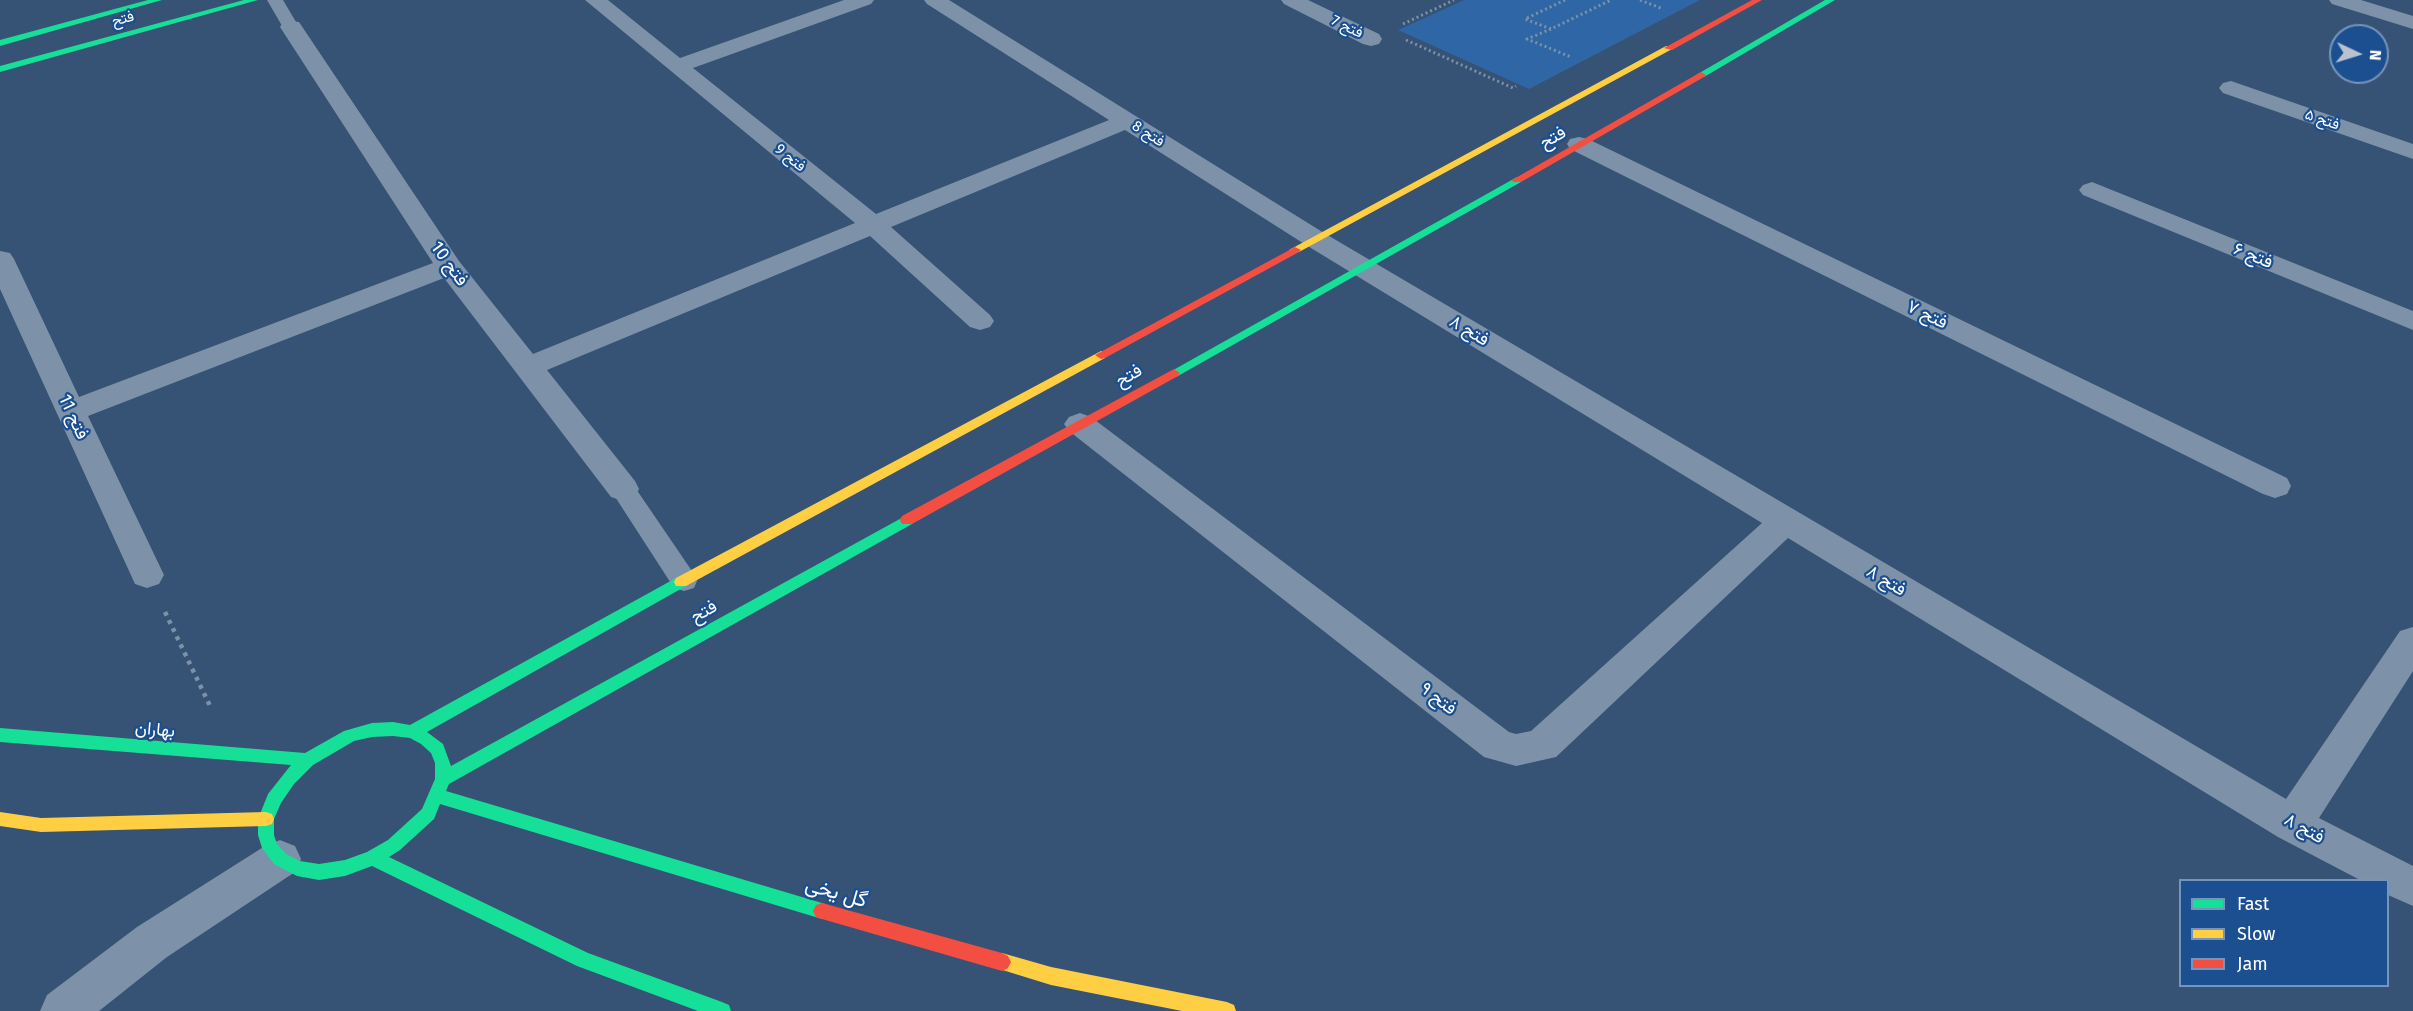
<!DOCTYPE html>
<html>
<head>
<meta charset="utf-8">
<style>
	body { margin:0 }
	#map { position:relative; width:2413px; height:1011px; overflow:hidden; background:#365274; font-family:"Fira Sans",sans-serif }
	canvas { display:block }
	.legend { position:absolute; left:2179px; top:879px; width:210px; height:108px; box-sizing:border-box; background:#1b4f8f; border:2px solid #7695bc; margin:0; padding:8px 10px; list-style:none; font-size:18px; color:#fff }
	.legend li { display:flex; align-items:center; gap:12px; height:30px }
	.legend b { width:30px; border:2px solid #7695bc }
	.north { position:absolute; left:2329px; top:24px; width:60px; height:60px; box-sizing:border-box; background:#1b4f8f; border:2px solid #7695bc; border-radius:50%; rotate:94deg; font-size:16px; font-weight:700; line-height:24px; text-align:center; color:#fff }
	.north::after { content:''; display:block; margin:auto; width:21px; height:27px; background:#b9c2ce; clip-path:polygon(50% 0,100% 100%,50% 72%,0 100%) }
</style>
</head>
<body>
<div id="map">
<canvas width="2413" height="1011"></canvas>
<ul class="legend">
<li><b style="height:8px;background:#16e098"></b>Fast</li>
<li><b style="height:8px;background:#ffcf43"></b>Slow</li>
<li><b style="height:8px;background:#f24e42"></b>Jam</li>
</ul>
<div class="north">N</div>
</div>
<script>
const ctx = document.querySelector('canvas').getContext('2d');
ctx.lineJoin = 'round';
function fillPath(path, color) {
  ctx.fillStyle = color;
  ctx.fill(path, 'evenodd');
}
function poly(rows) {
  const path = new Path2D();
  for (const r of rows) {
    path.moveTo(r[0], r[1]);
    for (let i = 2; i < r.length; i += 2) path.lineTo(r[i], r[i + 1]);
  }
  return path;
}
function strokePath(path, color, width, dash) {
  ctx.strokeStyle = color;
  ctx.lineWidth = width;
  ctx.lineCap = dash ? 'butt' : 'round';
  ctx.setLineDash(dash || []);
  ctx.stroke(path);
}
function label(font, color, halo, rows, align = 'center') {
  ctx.font = font + ' "Fira Sans",Vazirmatn,sans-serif';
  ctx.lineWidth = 4.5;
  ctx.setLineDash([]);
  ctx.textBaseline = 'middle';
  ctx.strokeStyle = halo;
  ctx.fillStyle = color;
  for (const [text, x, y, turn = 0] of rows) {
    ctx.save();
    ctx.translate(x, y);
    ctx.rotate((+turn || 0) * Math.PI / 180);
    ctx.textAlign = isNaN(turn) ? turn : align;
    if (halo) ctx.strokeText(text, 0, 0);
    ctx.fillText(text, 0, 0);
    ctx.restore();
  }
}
const green = poly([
	[1464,0,1700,0,1529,89,1398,30]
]);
const pathFar1 = poly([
	[1565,0,1525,19,1551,29,1611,0],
	[1640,0,1663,9],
	[1403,24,1454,0],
	[1551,29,1527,39,1571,57],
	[1406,40,1513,88,1516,86]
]);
const path = poly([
	[165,612,211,708]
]);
const lane = poly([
	[267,0,283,0,299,27,297,31,285,31,267,0],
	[623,480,632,483,694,574,697,581,694,588,684,591,674,588,610,489,614,483,623,480]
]);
const street = poly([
	[585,0,608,0,680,58,844,0,874,0,871,4,693,68,876,214,1109,120,927,4,924,0,949,0,1324,233,2286,799,2400,631,2413,627,2413,671,2319,818,2413,866,2413,906,2388,895,2388,880,2360,880,2278,837,1788,538,1556,757,1516,766,1484,757,1069,431,1064,424,1069,417,1080,413,1091,417,1509,732,1516,734,1531,731,1762,523,1306,245,1125,130,891,227,990,315,994,321,990,327,980,330,970,327,870,236,547,370,635,481,639,489,635,497,623,501,611,497,444,278,88,416,164,575,159,584,147,588,135,584,0,289,0,251,10,253,14,259,79,397,433,263,280,27,283,22,291,21,299,22,459,261,533,354,855,223,585,0],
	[1281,0,1308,0,1379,34,1382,39,1379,44,1371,46,1363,44,1284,4,1281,0],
	[2329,0,2361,0,2413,16,2413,29,2332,4,2329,0],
	[2231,81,2413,144,2413,159,2223,93,2219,88,2223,83,2231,81],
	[1579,137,1588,139,2287,478,2291,486,2287,494,2275,498,2263,494,1570,149,1567,144,1570,139,1579,137],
	[2092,182,2413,311,2413,330,2083,195,2079,190,2083,185,2092,182],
	[280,840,295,846,301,859,295,872,167,957,99,1011,40,1011,47,995,137,927,265,846,280,840]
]);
const fast = poly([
	[148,0,162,0,0,46,0,40,148,0],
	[244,0,258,0,0,72,0,66,244,0],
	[1825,0,1835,0,1704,77,1696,75,1825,0],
	[1517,177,1521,178,1521,182,1178,376,1174,377,1168,373,1517,177],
	[907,515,912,516,914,520,912,524,449,784,446,791,822,903,828,905,831,911,828,917,822,919,440,804,434,819,400,850,389,857,588,953,722,1002,729,1005,731,1011,698,1011,577,966,372,866,345,876,319,880,297,876,274,864,262,848,258,835,258,819,268,794,291,765,0,742,0,728,305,753,344,731,372,723,393,722,410,725,676,578,686,578,688,582,686,586,427,732,443,744,451,766,907,515],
	[393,736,410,738,421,744,431,753,435,763,435,779,422,809,388,840,367,852,345,860,319,864,300,861,286,854,277,844,274,835,274,819,281,803,294,784,313,765,354,741,372,737,393,736]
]);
const slow = poly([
	[1666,46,1674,48,1299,252,1291,252,1289,250,1666,46],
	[1101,351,1105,352,1107,355,1105,358,686,586,676,586,674,582,676,578,1101,351],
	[0,812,41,818,266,812,272,814,274,819,272,824,266,826,41,832,0,826,0,812],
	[1002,953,1051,967,1227,1002,1234,1005,1236,1011,1182,1011,1051,985,996,968,993,962,996,956,1002,953]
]);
const jam = poly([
	[1752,0,1762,0,1672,50,1664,48,1752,0],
	[1701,72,1706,75,1704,77,1521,182,1513,182,1512,180,1701,72],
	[1295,247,1301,250,1299,252,1105,358,1101,359,1095,355,1295,247],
	[1174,369,1180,373,1178,376,912,524,902,524,900,520,902,516,1174,369],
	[822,903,1002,953,1008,956,1011,962,1008,968,1002,971,822,919,816,917,813,911,816,905,822,903]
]);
const farStreetnames = [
	["فتح",123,19,-15],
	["فتح 7",1347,27,26],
	["فتح ۵",2322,120,19],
	["فتح 8",1148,134,32],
	["فتح 9",790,158,39]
];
const streetNames = [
	["فتح",1553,138,-30],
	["فتح ۶",2253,256,22],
	["فتح 10",449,264,54],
	["فتح ۷",1927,315,26],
	["فتح ۸",1469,331,31],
	["فتح",1129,376,-29],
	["فتح 11",73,417,65],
	["فتح ۸",1886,581,31],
	["فتح",704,612,-29],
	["فتح ۹",1438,699,38],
	["بهاران",155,730,5],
	["فتح ۸",2304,829,29]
];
const nearStreetnames = [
	["گل یخی",836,893,16]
];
fillPath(green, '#2f66a5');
strokePath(pathFar1, '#7d92a8', 3, [2, 3]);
strokePath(path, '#7d92a8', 4.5, [4, 5]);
fillPath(lane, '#7d92a8');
fillPath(street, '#7d92a8');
fillPath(fast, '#16e098');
fillPath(slow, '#ffcf43');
fillPath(jam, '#f24e42');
label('15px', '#fff', '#1b4f8f', farStreetnames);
label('18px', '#fff', '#1b4f8f', streetNames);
label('21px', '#fff', '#1b4f8f', nearStreetnames);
</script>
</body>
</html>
